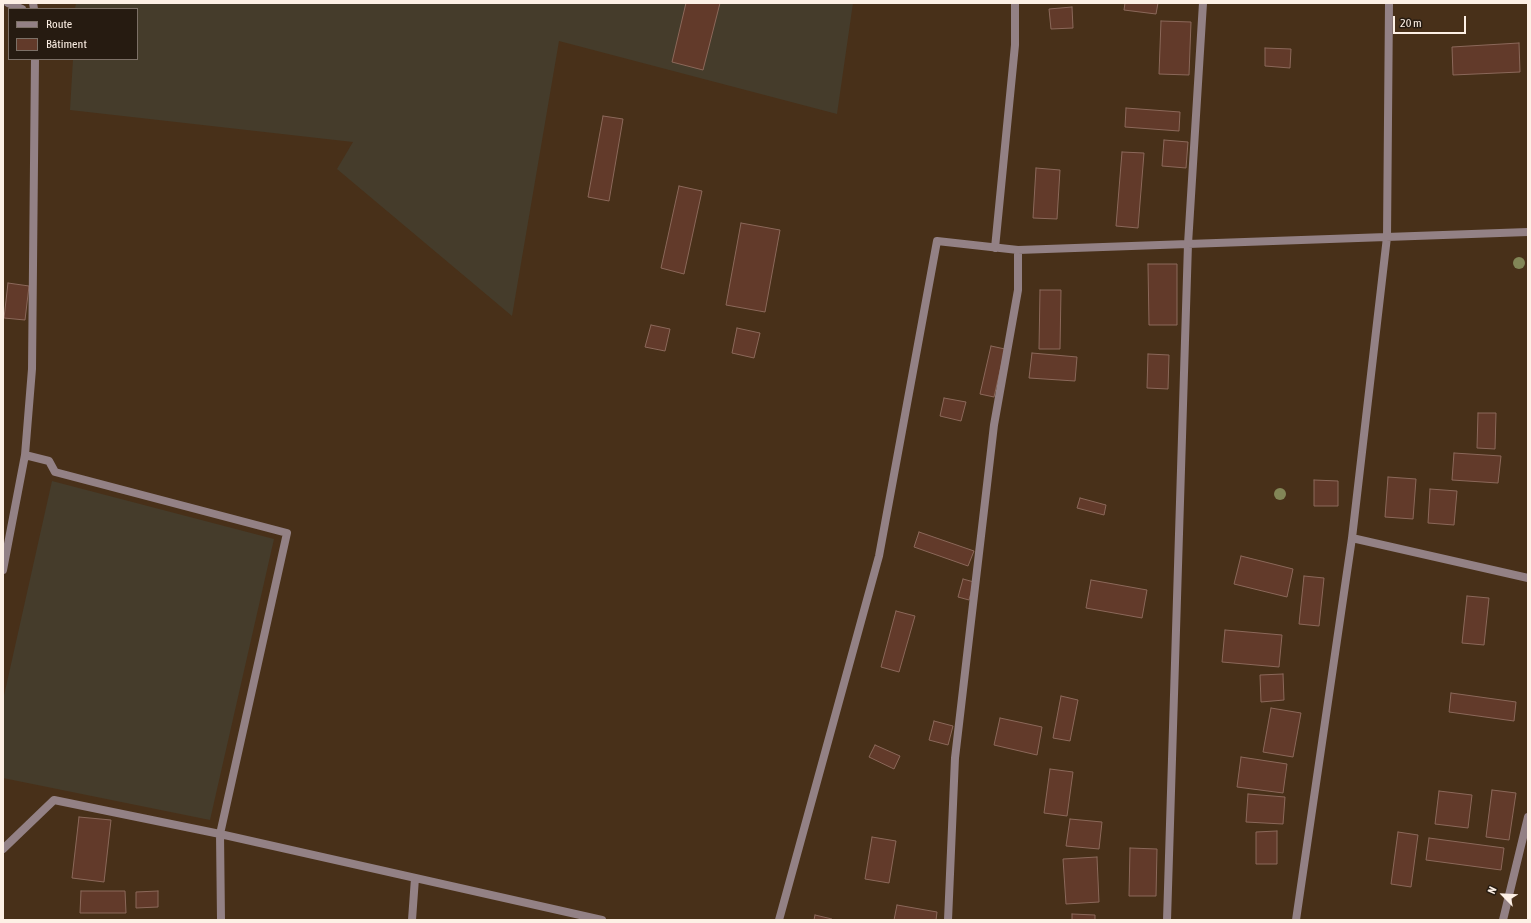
<!DOCTYPE html>
<html>
<head>
<meta charset="utf-8">
<style>
	body { margin:0 }
	#map { position:relative; width:1531px; height:923px; overflow:hidden; background:#483019; font-family:"Asap Condensed",sans-serif }
	canvas { display:block }
	.frame { position:absolute; inset:0; border:4px solid #fdf0e5; pointer-events:none }
	.legend { position:absolute; left:8px; top:8px; width:130px; height:52px; box-sizing:border-box; background:#261b11; border:1px solid #7c7066; margin:0; padding:5px 7px; list-style:none; font-size:12px; color:#fdf0e5 }
	.legend li { display:flex; align-items:center; gap:8px; height:20px }
	.legend b { width:20px; border:1px solid #7c7066 }
	.north { position:absolute; left:1483px; top:875px; width:40px; height:40px; -webkit-text-stroke:3px #261b11; paint-order:stroke; rotate:294deg; font-size:11px; font-weight:700; line-height:16px; text-align:center; color:#fdf0e5 }
	.north::after { content:''; display:block; margin:auto; width:14px; height:18px; background:#fdf0e5; clip-path:polygon(50% 0,100% 100%,50% 72%,0 100%) }
	.scale { position:absolute; left:1393px; top:16px; width:73px; height:18px; box-sizing:border-box; border:2px solid #fdf0e5; border-top:0; padding-left:5px; font-size:12px; line-height:14px; white-space:nowrap; color:#fdf0e5; -webkit-text-stroke:3px #261b11; paint-order:stroke }
</style>
</head>
<body>
<div id="map">
<canvas width="1531" height="923"></canvas>
<div class="frame"></div>
<ul class="legend">
<li><b style="height:5px;background:#938185"></b>Route</li>
<li><b style="height:11px;background:#623a2a"></b>Bâtiment</li>
</ul>
<div class="north">N</div>
<div class="scale">20 m</div>
</div>
<script>
const ctx = document.querySelector('canvas').getContext('2d');
ctx.lineJoin = 'round';
function fillPath(path, color) {
  ctx.fillStyle = color;
  ctx.fill(path, 'evenodd');
}
function poly(rows) {
  const path = new Path2D();
  for (const r of rows) {
    path.moveTo(r[0], r[1]);
    for (let i = 2; i < r.length; i += 2) path.lineTo(r[i], r[i + 1]);
  }
  return path;
}
function strokePath(path, color, width, dash) {
  ctx.strokeStyle = color;
  ctx.lineWidth = width;
  ctx.lineCap = dash ? 'butt' : 'round';
  ctx.setLineDash(dash || []);
  ctx.stroke(path);
}
const education = poly([
	[76,3,853,3,837,114,559,41,512,316,337,169,353,142,70,110,73,59,137,59,137,9,75,9],
	[52,481,274,539,210,820,3,778,3,700]
]);
const building = poly([
	[686,3,720,3,703,70,672,62,686,3],
	[1125,3,1158,3,1156,14,1124,10,1125,3],
	[1072,7,1073,28,1051,29,1049,9,1072,7],
	[1161,21,1191,22,1189,75,1159,74,1161,21],
	[1519,43,1520,72,1453,75,1452,47,1519,43],
	[1265,48,1291,49,1290,68,1265,66,1265,48],
	[1126,108,1180,112,1179,131,1125,127,1126,108],
	[603,116,623,119,609,201,588,197,603,116],
	[1164,140,1188,142,1186,168,1162,166,1164,140],
	[1122,152,1144,153,1138,228,1116,226,1122,152],
	[1036,168,1060,170,1057,219,1033,218,1036,168],
	[679,186,702,191,684,274,661,268,679,186],
	[741,223,780,230,765,312,726,305,741,223],
	[1148,264,1177,264,1177,325,1149,325,1148,264],
	[8,283,29,286,25,320,4,318,8,283],
	[1040,290,1061,290,1060,349,1039,349,1040,290],
	[651,325,670,329,665,351,645,347,651,325],
	[737,328,760,333,754,358,732,353,737,328],
	[991,346,1005,349,994,397,980,394,991,346],
	[1032,353,1077,357,1075,381,1029,378,1032,353],
	[1148,354,1169,355,1168,389,1147,388,1148,354],
	[944,398,966,402,961,421,940,416,944,398],
	[1478,413,1496,413,1495,449,1477,448,1478,413],
	[1454,453,1501,456,1498,483,1452,480,1454,453],
	[1388,477,1416,479,1413,519,1385,517,1388,477],
	[1314,480,1338,481,1338,506,1314,506,1314,480],
	[1430,489,1457,491,1454,525,1428,523,1430,489],
	[1080,498,1106,505,1104,515,1077,508,1080,498],
	[919,532,974,551,968,566,914,547,919,532],
	[1241,556,1293,569,1287,597,1234,584,1241,556],
	[1304,576,1324,578,1319,626,1299,624,1304,576],
	[963,579,974,582,969,600,958,597,963,579],
	[1091,580,1147,590,1142,618,1086,608,1091,580],
	[1467,596,1489,598,1484,645,1462,643,1467,596],
	[896,611,915,616,899,672,881,667,896,611],
	[1225,630,1282,635,1279,667,1222,662,1225,630],
	[1283,674,1284,700,1261,702,1260,675,1283,674],
	[1451,693,1516,702,1514,721,1449,712,1451,693],
	[1061,696,1078,700,1070,741,1053,738,1061,696],
	[1271,708,1301,713,1293,757,1263,752,1271,708],
	[1000,718,1042,727,1037,755,994,745,1000,718],
	[934,721,953,726,948,745,929,740,934,721],
	[875,745,900,756,894,769,869,757,875,745],
	[1241,757,1287,764,1283,793,1237,787,1241,757],
	[1050,769,1073,772,1067,816,1044,813,1050,769],
	[1492,790,1516,793,1509,840,1486,837,1492,790],
	[1439,791,1472,795,1468,828,1435,824,1439,791],
	[1248,794,1285,797,1283,824,1246,822,1248,794],
	[79,817,111,820,104,882,72,878,79,817],
	[1070,819,1102,822,1099,849,1066,846,1070,819],
	[1277,831,1277,864,1256,864,1256,832,1277,831],
	[1398,832,1418,835,1411,887,1391,884,1398,832],
	[872,837,896,841,889,883,865,879,872,837],
	[1429,838,1504,848,1501,870,1426,860,1429,838],
	[1130,848,1157,849,1156,896,1129,896,1130,848],
	[1097,857,1099,902,1066,904,1063,859,1097,857],
	[81,891,125,891,126,913,80,913,81,891],
	[158,891,158,907,136,908,136,892,158,891],
	[897,905,937,912,936,920,894,920,897,905],
	[1072,914,1095,915,1095,920,1072,920,1072,914],
	[815,915,832,919,831,920,814,920,815,915]
]);
const minor = poly([
	[8,3,22,9],
	[33,3,34,9],
	[995,248,1015,45,1015,3],
	[25,455,49,461,55,472,287,533,220,834,221,920],
	[1352,538,1528,578],
	[3,570,25,455,32,369,35,59],
	[3,849,54,800,220,834,602,920],
	[412,920,415,878],
	[779,920,879,556,937,241,1018,250,1528,232],
	[948,920,955,758,994,425,1018,290,1018,250],
	[1167,920,1188,244,1203,3],
	[1296,920,1352,538,1387,237,1389,3],
	[1503,920,1528,817]
]);
const trees = [
	[1519,263],
	[1280,494]
];
fillPath(education, '#453c2b');
fillPath(building, '#623a2a');
strokePath(building, '#8b685a', 1);
strokePath(minor, '#938185', 8);
ctx.fillStyle = '#828657';
for (const [x, y] of trees) {
  ctx.beginPath();
  ctx.arc(x, y, 6, 0, 2 * Math.PI);
  ctx.fill();
}
</script>
</body>
</html>
